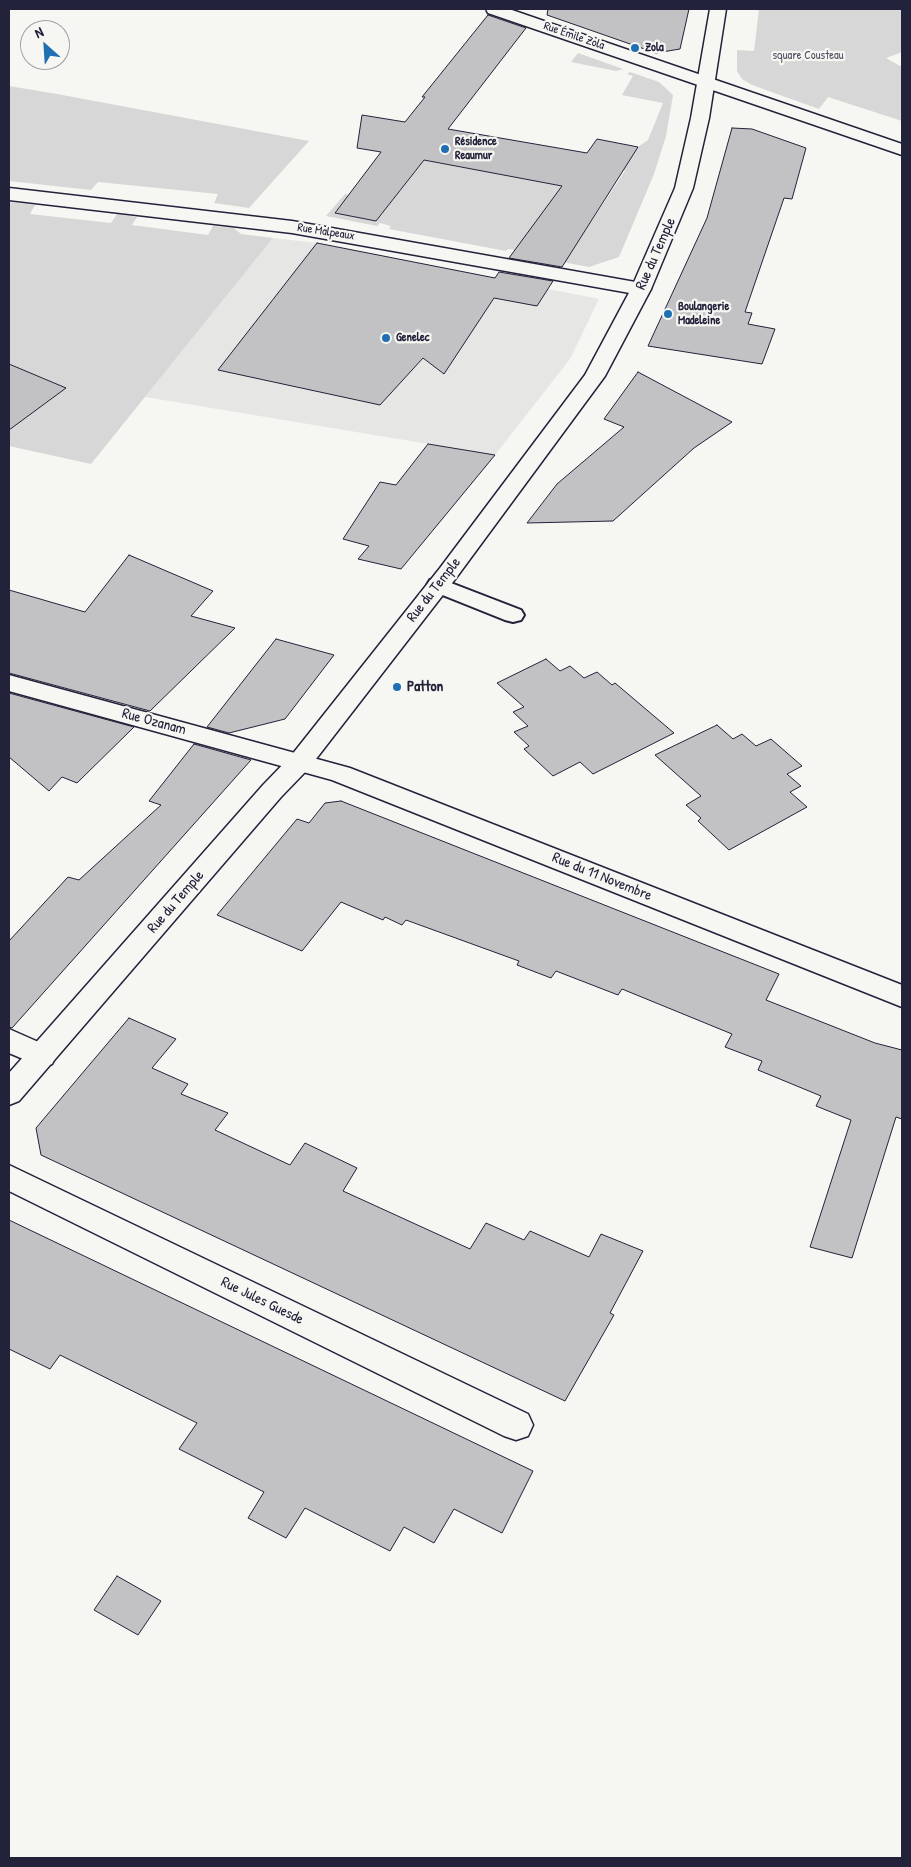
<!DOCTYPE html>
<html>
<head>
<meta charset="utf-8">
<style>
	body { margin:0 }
	#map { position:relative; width:911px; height:1867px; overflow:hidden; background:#f6f6f2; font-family:"Patrick Hand",sans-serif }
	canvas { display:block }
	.frame { position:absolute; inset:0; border:10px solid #22223b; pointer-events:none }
	.north { position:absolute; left:20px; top:20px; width:50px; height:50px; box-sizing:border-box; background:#f6f6f2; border:1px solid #a1a1a9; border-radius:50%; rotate:334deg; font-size:14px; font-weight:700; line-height:20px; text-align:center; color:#22223b }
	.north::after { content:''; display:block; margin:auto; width:18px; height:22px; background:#1f6fb2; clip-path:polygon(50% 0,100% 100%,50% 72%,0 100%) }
</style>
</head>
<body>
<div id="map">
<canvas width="911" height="1867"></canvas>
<div class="frame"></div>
<div class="north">N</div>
</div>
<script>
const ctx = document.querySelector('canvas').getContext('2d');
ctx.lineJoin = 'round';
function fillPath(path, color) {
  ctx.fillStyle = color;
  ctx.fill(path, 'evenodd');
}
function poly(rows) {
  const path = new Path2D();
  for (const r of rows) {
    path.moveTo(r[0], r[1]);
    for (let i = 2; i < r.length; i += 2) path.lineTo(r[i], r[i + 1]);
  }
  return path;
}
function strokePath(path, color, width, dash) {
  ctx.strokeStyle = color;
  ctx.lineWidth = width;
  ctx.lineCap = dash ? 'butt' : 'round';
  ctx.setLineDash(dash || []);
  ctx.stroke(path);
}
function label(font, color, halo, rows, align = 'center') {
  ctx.font = font + ' "Patrick Hand",sans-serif';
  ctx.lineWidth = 4.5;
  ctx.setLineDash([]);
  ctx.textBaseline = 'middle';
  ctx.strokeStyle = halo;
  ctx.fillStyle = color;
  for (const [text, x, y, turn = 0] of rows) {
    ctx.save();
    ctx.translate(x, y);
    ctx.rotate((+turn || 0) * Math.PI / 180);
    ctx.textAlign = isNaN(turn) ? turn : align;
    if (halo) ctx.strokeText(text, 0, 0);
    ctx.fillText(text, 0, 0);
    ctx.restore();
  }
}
const built = poly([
	[273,238,317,243,599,299,570,359,495,455,145,397]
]);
const green = poly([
	[759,9,902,9,902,52,886,58,902,67,902,121,828,97,819,109,752,85,742,79,737,71,737,50,754,51],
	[578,53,623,69,616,71,571,62],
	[630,72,659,82,673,95,666,136,654,174,619,257,589,267,514,253,515,250,508,249,506,251,389,229,391,226,380,223,377,226,326,216,345,194,349,195,335,213,376,221,424,160,566,186,567,258,625,171,623,170,638,147,648,140,663,103,622,95,633,76,627,74],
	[9,86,57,94,309,141,249,208,214,203,218,194,98,182,91,190,9,181],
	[9,202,35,205,30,214,111,223,117,214,137,217,132,225,208,235,213,226,234,228,241,234,273,238,91,464,9,446]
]);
const building = poly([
	[548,9,689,9,680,49,656,53,547,15,548,9],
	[488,15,526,28,448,129,587,153,597,139,638,147,562,267,509,258,562,186,424,160,376,221,335,213,381,152,357,148,362,115,405,122,425,97,422,97,488,15],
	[732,128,752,129,806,148,792,199,784,198,745,312,752,313,748,324,775,329,762,364,648,346,707,218,732,128],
	[317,243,495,278,499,272,553,281,537,306,494,298,444,374,423,358,380,405,218,370,317,243],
	[9,364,66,388,9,430,9,364],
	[638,372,732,422,694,448,613,521,527,523,557,484,624,427,604,419,638,372],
	[428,444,495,455,401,569,358,559,369,546,343,539,380,482,396,485,428,444],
	[129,555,213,591,191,616,235,628,150,711,9,673,9,590,85,612,129,555],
	[276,639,334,655,285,719,229,733,207,727,276,639],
	[546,659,560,671,570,666,584,678,597,672,612,685,615,683,674,733,593,774,580,762,553,776,524,749,529,746,514,732,528,726,513,712,524,707,497,683,546,659],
	[9,693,134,727,77,783,62,777,49,791,9,757,9,693],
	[717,725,733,739,742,734,756,746,771,739,802,766,787,774,801,786,790,792,807,807,729,850,698,821,701,818,686,805,701,796,655,755,717,725],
	[194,744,251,760,12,1028,9,1027,9,941,68,877,79,880,161,805,149,801,194,744],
	[341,801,779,974,766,1000,875,1043,902,1050,902,1119,896,1117,852,1258,810,1247,851,1120,816,1106,821,1096,758,1070,762,1061,725,1047,732,1034,622,989,618,995,556,971,551,978,517,965,519,961,406,920,402,925,385,917,383,920,341,902,302,951,217,915,297,819,309,823,325,803,341,801],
	[129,1018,176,1039,152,1068,188,1084,181,1094,228,1113,215,1130,290,1165,305,1143,357,1168,343,1191,470,1249,486,1223,524,1240,530,1231,589,1257,601,1234,643,1251,610,1313,614,1315,565,1401,41,1155,36,1128,129,1018],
	[9,1220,533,1471,502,1533,454,1509,434,1543,404,1527,390,1551,305,1508,286,1538,248,1518,264,1492,179,1449,197,1423,60,1355,50,1369,9,1349,9,1220],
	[117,1576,161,1601,138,1635,94,1610,117,1576]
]);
const lane = poly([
	[438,578,521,610,524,615,521,620,513,622,505,620,430,590,427,585,430,580,438,578]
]);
const street = poly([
	[486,9,509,9,902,144,902,155,488,13,486,9],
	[9,188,292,221,641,283,648,285,651,289,648,293,641,295,292,233,9,200,9,188],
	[9,675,350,768,902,985,902,1007,332,780,9,691,9,675],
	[9,1029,52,1048,56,1056,52,1064,42,1067,9,1053,9,1029],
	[9,1165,528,1414,533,1425,528,1436,516,1440,504,1436,9,1191,9,1165]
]);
const secondary = poly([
	[710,9,726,9,709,118,693,188,651,289,605,376,456,578,309,768,281,797,19,1101,9,1105,9,1073,263,785,291,756,440,568,585,375,631,289,675,188,691,118,710,9]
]);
const markers = [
	[635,48,5,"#1f6fb2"],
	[445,149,5,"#1f6fb2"],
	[668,314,5,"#1f6fb2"],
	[386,338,5,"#1f6fb2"],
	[397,687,5,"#1f6fb2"]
];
const farStreetnames = [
	["Rue Émile Zola",574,36,19],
	["Rue Malpeaux",326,232,9]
];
const farPoinames = [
	["Zola",645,48],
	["Résidence",455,142],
	["Reaumur",455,156],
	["Boulangerie",678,307],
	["Madeleine",678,321],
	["Genelec",396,338]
];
const farParknames = [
	["square Cousteau",808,56]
];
const streetNames = [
	["Rue du Temple",656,254,-66],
	["Rue du Temple",434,590,-52],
	["Rue Ozanam",154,722,15],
	["Rue du 11 Novembre",602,877,22],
	["Rue du Temple",176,902,-49],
	["Rue Jules Guesde",262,1301,26]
];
const poiNames = [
	["Patton",407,687]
];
fillPath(built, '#e6e6e4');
fillPath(green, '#d7d7d7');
fillPath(building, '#c2c2c4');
strokePath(building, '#22223b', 1);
strokePath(lane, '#22223b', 4);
strokePath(street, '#22223b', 3);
strokePath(secondary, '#22223b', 3);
fillPath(lane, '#f6f6f2');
fillPath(street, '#f6f6f2');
fillPath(secondary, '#f6f6f2');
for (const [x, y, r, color] of markers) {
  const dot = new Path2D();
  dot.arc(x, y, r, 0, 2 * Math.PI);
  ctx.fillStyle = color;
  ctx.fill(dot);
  strokePath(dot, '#f6f6f2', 2);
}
label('12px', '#22223b', '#f6f6f2', farStreetnames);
label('bold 12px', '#22223b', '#f6f6f2', farPoinames, 'left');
label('12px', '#4f4f62', '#f6f6f2', farParknames);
label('15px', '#22223b', '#f6f6f2', streetNames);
label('bold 15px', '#22223b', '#f6f6f2', poiNames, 'left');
</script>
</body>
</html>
